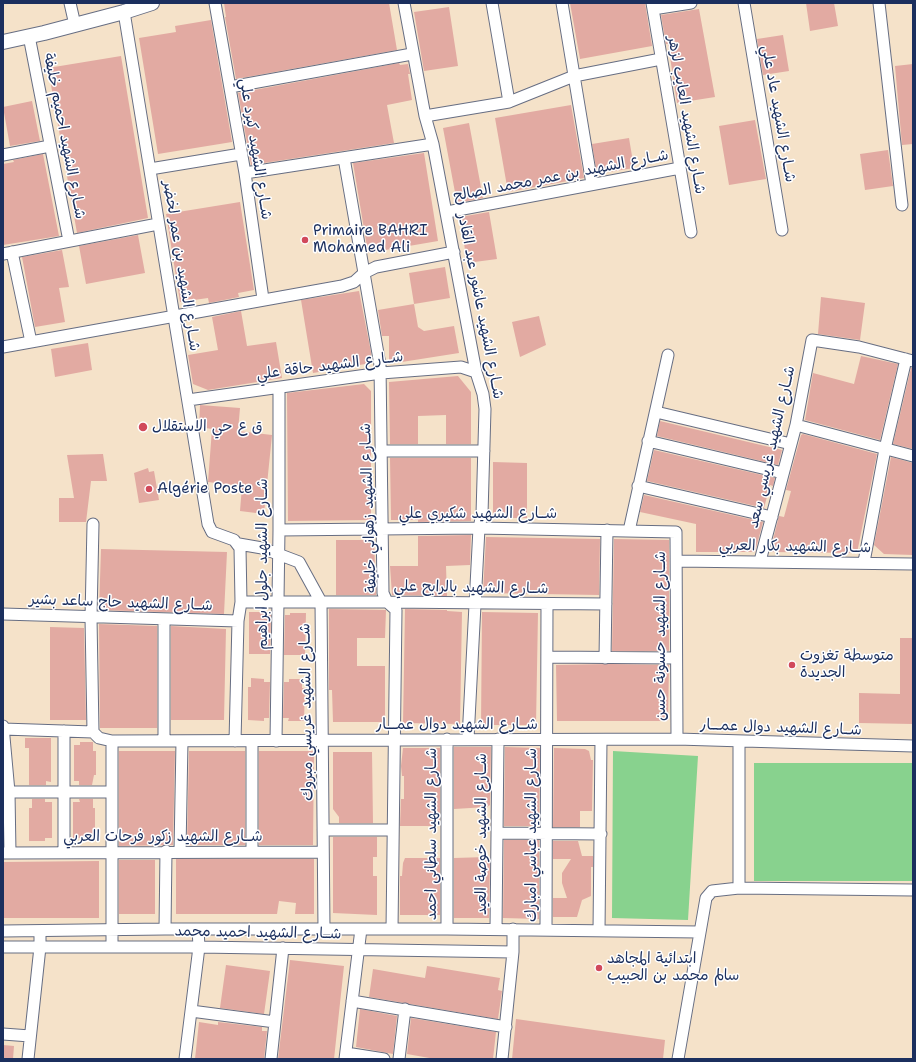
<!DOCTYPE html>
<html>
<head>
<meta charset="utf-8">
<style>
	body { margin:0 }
	#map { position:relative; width:916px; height:1062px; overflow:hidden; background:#f5e2c9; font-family:"Shantell Sans",sans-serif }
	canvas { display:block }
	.frame { position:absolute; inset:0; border:4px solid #1b2f5e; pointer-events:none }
</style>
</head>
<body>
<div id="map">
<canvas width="916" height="1062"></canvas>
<div class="frame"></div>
</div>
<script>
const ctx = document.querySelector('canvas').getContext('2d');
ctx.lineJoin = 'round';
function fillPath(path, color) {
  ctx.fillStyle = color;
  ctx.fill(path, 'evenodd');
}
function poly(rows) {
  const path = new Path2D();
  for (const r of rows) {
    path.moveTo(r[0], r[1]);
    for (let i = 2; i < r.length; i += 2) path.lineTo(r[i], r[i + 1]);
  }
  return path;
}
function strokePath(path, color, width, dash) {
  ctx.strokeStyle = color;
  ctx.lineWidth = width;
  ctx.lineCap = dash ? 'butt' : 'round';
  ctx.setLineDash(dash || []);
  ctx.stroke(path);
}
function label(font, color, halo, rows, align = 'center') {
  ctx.font = font + ' "Shantell Sans","Playpen Sans Arabic",sans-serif';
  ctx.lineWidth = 3;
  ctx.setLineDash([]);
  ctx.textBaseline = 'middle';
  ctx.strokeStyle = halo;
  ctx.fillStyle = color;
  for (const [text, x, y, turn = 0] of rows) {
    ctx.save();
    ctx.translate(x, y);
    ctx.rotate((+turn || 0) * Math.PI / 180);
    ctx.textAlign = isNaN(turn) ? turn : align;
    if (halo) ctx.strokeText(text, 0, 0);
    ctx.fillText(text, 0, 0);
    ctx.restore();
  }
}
const green = poly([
	[613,751,698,756,688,920,612,918],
	[754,763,913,763,913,881,754,881]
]);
const building = poly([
	[224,3,389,3,397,50,236,79,225,17,226,17],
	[570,3,645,3,652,46,580,59],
	[806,3,834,3,838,26,810,31],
	[449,7,458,66,424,71,414,12],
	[699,9,715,97,677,103,668,44,666,44,661,15],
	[211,20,232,142,158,154,139,38,176,32,175,26],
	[783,35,789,71,763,75,757,39],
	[121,56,148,218,77,233,48,68],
	[399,63,400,65,408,64,410,74,408,74,412,100,387,105,394,143,251,165,238,93],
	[913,64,913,144,902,145,895,66],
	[32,101,40,141,10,146,3,107],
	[571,105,584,178,508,192,495,118],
	[755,120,766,179,729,185,719,126],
	[469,123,483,198,457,203,443,128],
	[629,138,634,168,597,174,592,144],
	[888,150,893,186,865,190,860,154],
	[424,153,438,241,368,253,353,163],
	[43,154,59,236,3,245,3,164,14,162,13,160],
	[240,202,254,290,238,293,239,297,209,303,208,298,180,302,166,214],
	[489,212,497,259,467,263,460,217],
	[138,235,145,273,86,284,79,246],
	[62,250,69,287,59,288,65,322,35,327,22,257],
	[445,267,450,298,414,304,409,273],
	[359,291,371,352,371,363,313,373,301,300],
	[821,297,865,303,860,340,818,334],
	[414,304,418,327,424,331,454,326,459,353,389,364,389,336,382,336,378,310],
	[241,311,247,346,276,342,282,378,208,390,193,384,188,355,218,350,212,317],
	[539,316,546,345,520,357,512,322],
	[88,343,92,370,55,377,51,349],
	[861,356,898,364,880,440,805,420,813,373,854,384],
	[911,368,913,368,913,449,893,444],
	[458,376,471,392,471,444,446,444,446,415,418,416,418,444,390,444,389,382],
	[364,384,371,391,371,520,288,521,287,393],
	[200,405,240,408,238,431,272,435,264,514,240,511,242,486,208,482,212,429,199,427],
	[660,421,782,450,778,465,657,436],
	[803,434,877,454,857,553,770,552,779,516,784,517,791,491,786,490,801,435],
	[654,450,775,478,773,486,770,485,764,508,647,481],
	[103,454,107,481,91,481,86,522,59,522,59,498,74,498,67,455],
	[891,457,913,463,913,555,884,554,874,545],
	[390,458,471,458,471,521,418,522,418,520,391,520],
	[493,462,527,463,527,518,493,518],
	[148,468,149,472,154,471,159,500,139,503,134,473],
	[644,495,763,522,755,552,696,552,696,524,640,512],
	[471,535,470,565,446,566,447,596,392,595,390,566,418,566,418,536],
	[486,537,600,539,599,595,483,593],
	[614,539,669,540,669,651,612,651],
	[336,540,374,540,376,595,336,595],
	[101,549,227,552,224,614,99,610],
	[329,609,386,610,385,638,357,638,357,666,385,666,385,722,333,722,332,690,329,690],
	[405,609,447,610,447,611,462,612,460,724,403,723],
	[249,612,265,612,265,615,271,615,270,654,249,654],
	[482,612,538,613,536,725,481,725],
	[290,613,306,613,305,655,284,655,285,615,290,615],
	[99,624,157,626,157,728,100,728],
	[171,626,226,629,224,720,171,720],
	[50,627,84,628,86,720,50,720],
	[900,638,913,638,913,724,859,723,859,693,900,694],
	[611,664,669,665,668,721,557,721,556,665],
	[251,678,264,679,264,682,270,682,269,718,264,718,264,721,248,720,248,687,251,687],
	[289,679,302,679,302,688,305,688,304,721,288,721,289,718,283,718,284,682,289,682],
	[25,738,51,738,51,782,46,781,46,785,29,785,29,748,25,748],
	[80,742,93,742,93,751,96,751,96,775,94,775,92,785,79,785,79,781,74,781,74,745,80,745],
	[454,747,491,747,490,805,487,807,454,809],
	[505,747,540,748,539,826,504,826],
	[403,748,440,748,440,826,400,826,401,799,404,799,404,776,402,776,401,766],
	[554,748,585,749,589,751,591,760,593,760,592,811,580,811,580,827,553,827],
	[119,751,175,751,173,845,119,846],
	[189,751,245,751,245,845,187,845],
	[259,751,314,751,313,845,259,845],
	[333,752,372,752,373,823,339,823,339,817,333,809],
	[32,799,45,799,45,802,52,802,52,838,45,838,45,841,29,841,29,808,32,808],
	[79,799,93,799,93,808,95,808,95,832,93,832,93,841,80,841,80,838,73,838,73,802,80,802],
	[333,837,377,837,377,857,373,857,373,876,377,876,377,915,333,913],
	[504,840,539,840,539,919,503,918],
	[553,841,578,841,582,856,593,856,593,867,591,867,591,896,582,900,577,917,553,917,553,898,567,898,562,883,562,873,571,859,553,859],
	[487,857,490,860,489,918,454,918,454,858],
	[405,858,440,858,440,915,400,915,400,876,402,876,403,863],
	[176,859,314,859,314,914,295,914,296,903,279,901,277,914,176,914],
	[119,860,155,860,155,914,119,914],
	[99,861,99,918,3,918,3,862],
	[290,960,344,966,334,1059,278,1059],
	[226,965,270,971,264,1014,220,1008],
	[427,966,500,978,498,990,502,991,498,1019,369,997,373,969,425,978],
	[360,1009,397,1016,393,1054,356,1047],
	[411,1018,496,1032,493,1059,435,1059,407,1054],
	[516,1019,665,1040,663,1059,512,1059],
	[199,1022,218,1025,218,1022,262,1027,262,1031,267,1031,264,1059,195,1059],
	[3,1045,14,1046,13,1059,3,1059]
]);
const minor = poly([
	[70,3,75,25],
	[215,3,245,173,263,299],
	[404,3,425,116,433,144,476,372,483,394,485,409,482,514,479,528,468,739],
	[492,3,509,102],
	[562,3,592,184],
	[652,3,691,232],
	[744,3,782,230],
	[879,3,902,205],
	[653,9,691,3],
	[124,12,208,524,212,532,234,540,240,548,241,602,238,621,235,741],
	[29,36,69,241],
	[230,87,412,54],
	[425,116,509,102,574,76,661,59],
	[3,155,50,146],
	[344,158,380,365,383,593,387,602,396,610,392,929],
	[150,169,241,154],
	[245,173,433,144],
	[447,212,680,168],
	[12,252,31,342],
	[3,254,158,224],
	[3,347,342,286,354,282,364,273,376,267,454,252],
	[188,400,381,373,461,367,476,372],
	[656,412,791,444],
	[796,425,913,456],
	[648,441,783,473],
	[382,451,484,451],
	[638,486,772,517],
	[279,530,479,528,676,532,677,739],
	[629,531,668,355],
	[239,544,262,548,299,562,321,602,324,929],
	[677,561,913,564],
	[760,561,796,425,812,340,859,347,913,361],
	[864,562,885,449,906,359],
	[241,602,387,602,606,604],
	[3,614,238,621],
	[164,620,164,741],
	[547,657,675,658],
	[605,658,607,530],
	[3,726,9,792,10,853],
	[3,729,93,732,99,738,112,741,677,739,913,746],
	[93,732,91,618,93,524],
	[112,741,112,947],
	[276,741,279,530,279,388],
	[9,792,111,792],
	[323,830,393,830],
	[497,833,601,834],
	[180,851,182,741],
	[64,852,64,731],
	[252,852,252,741],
	[3,853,322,852],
	[739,888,913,890],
	[165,929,166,851],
	[447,929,447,739],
	[496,929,498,739],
	[546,930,547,604],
	[3,931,165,929,447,929,699,932],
	[599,931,601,740],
	[3,947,199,947,513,952],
	[352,1001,506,1027],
	[191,1011,275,1022],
	[3,1034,30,1036],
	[346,1053,384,1059],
	[28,1059,40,947,40,931],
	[185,1059,199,947,198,929],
	[271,1059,283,948],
	[345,1059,361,929],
	[399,1059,405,1009],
	[502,1059,513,952,513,929],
	[678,1059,706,898,712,891,739,888,739,742]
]);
const tertiary = poly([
	[3,42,44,33,124,12,152,3]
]);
const markers = [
	[305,240,4,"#d1495b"],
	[143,427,5,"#d1495b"],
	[149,489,4,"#d1495b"],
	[792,665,4,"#d1495b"],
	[599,968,4,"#d1495b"]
];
const streetNames = [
	["شــارع الشهيد عاد علي",778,114,80],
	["شــارع الشهيد العايب لزهر",686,115,80],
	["شــارع الشهيد احميم خليفة",64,136,79],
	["شــارع الشهيد كيرد علي",255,149,81],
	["شــارع الشهيد بن عمر محمد الصالح",561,176,-11],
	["شــارع الشهيد بن عمر لخضر",181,266,81],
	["شــارع الشهيد عاشور عبد القادر",480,306,79],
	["شــارع الشهيد حاقة علي",330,366,-7],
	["شــارع الشهيد غريسي سعد",772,447,-77],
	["شــارع الشهيد زهواني خليفة",369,508,-92],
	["شــارع الشهيد شكيري علي",478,514],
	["شــارع الشهيد بكار العربي",795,547,1],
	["شــارع الشهيد جلول ابراهيم",263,564,-90],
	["شــارع الشهيد بالرابح علي",471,588,1],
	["شــارع الشهيد حاج ساعد بشير",121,603,2],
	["شــارع الشهيد حسونة حسن",661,636,-90],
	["شــارع الشهيد غريسي مبروك",307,712,-91],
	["شــارع الشهيد دوال عمـــار",457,725],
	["شــارع الشهيد دوال عمـــار",781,728,2],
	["شــارع الشهيد سلطاني احمد",432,834,-90],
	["شــارع الشهيد خوصة العيد",482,834,-90],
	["شــارع الشهيد عباسي امبارك",532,835,-90],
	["شــارع الشهيد زكور فرحات العربي",163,837],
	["شــارع الشهيد احميد محمد",258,933,1]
];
const poiNames = [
	["Primaire BAHRI",313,231],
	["Mohamed Ali",313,248],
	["ق ع حي الاستقلال",152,427],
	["Algérie Poste",157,489],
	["متوسطة تغزوت",800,656],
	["الجديدة",800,673],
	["ابتدائية المجاهد",607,959],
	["سالم محمد بن الحبيب",607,976]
];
fillPath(green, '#88d28e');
fillPath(building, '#e2aaa2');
strokePath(minor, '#676e83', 13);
strokePath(tertiary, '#676e83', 16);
strokePath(minor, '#fff', 11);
strokePath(tertiary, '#fff', 14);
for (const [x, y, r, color] of markers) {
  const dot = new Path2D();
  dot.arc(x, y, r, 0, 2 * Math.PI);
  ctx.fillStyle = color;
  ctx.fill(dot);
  strokePath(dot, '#fff', 1.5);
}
label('15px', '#1b2f5e', '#fff', streetNames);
label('15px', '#1b2f5e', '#fff', poiNames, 'left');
</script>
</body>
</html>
